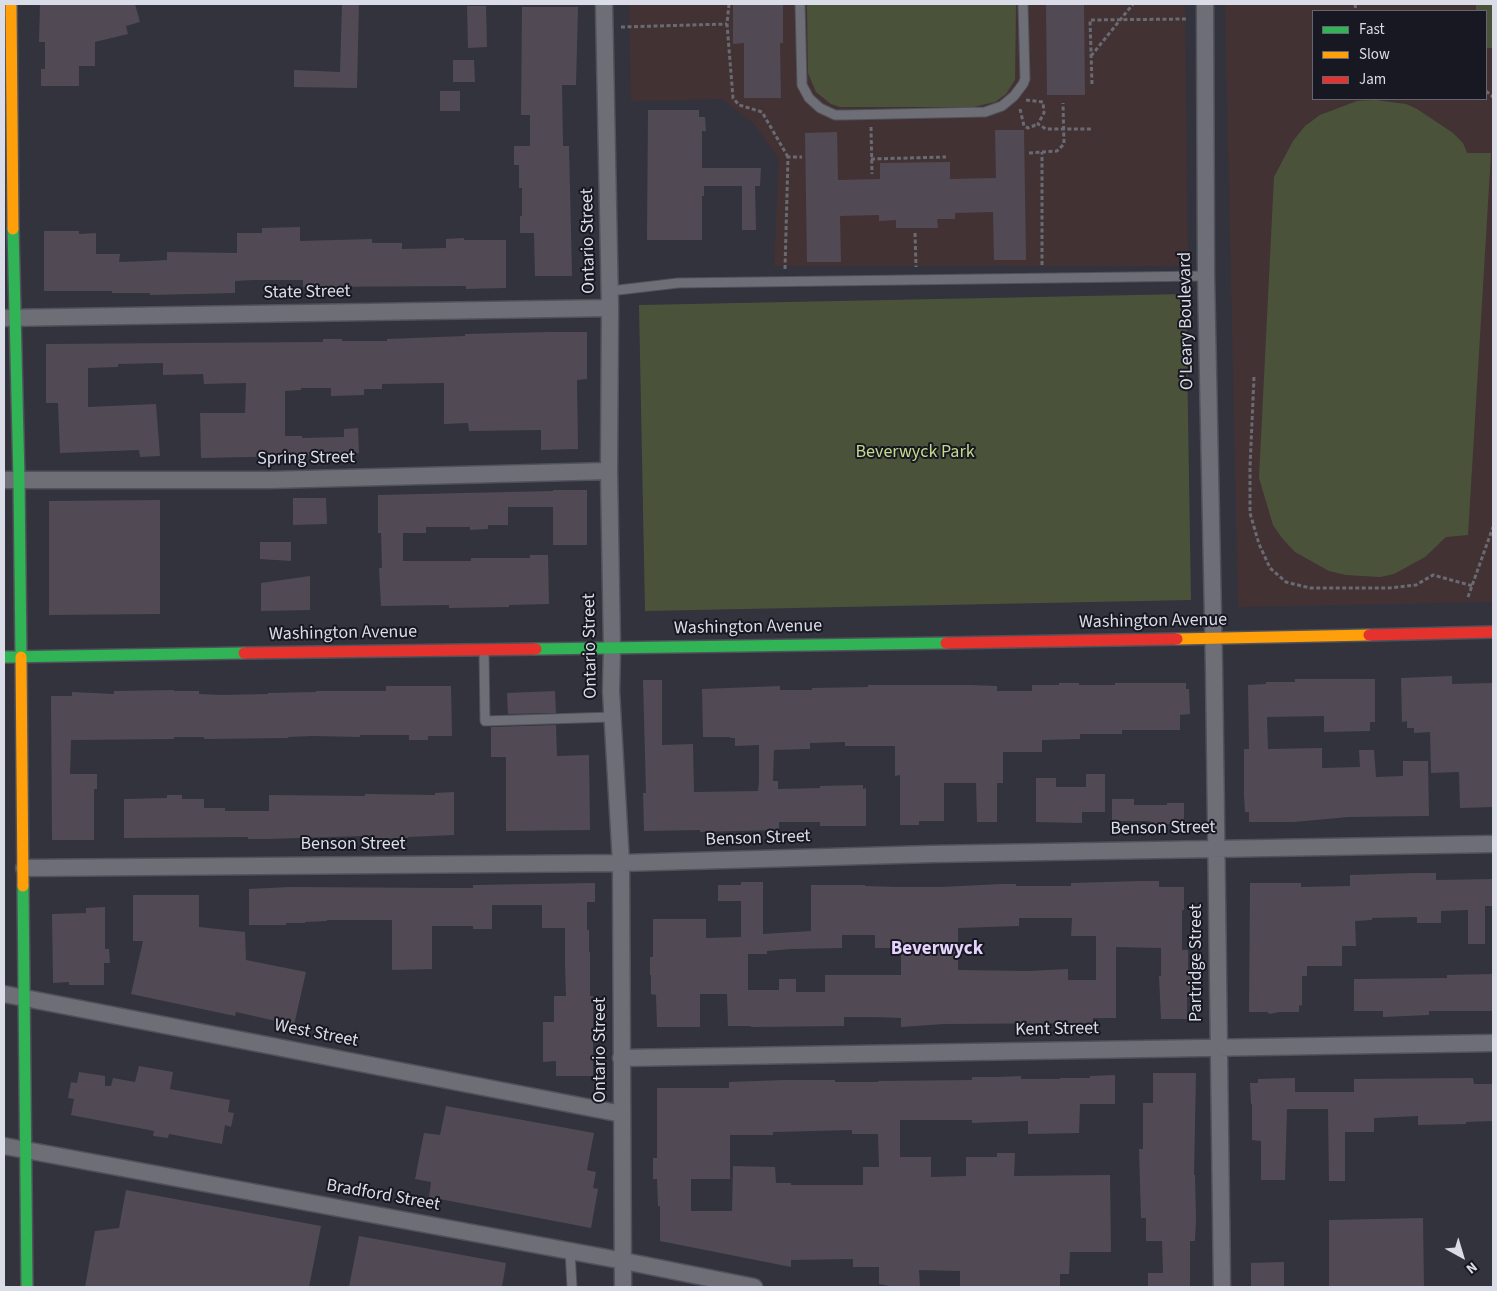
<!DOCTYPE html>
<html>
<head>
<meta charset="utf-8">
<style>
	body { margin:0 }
	#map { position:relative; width:1497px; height:1291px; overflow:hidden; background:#32333d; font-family:"Source Sans 3",sans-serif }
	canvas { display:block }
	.frame { position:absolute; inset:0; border:5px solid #dadce8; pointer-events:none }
	.legend { position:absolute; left:1312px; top:10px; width:175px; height:90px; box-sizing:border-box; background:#171821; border:1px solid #656671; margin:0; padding:6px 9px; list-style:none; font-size:15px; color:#dadce8 }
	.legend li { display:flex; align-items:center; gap:10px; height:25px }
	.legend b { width:25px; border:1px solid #656671 }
	.north { position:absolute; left:1437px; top:1231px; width:50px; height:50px; -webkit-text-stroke:4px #171821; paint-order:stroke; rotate:141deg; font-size:14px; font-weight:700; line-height:20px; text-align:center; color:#dadce8 }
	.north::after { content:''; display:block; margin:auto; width:18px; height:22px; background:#dadce8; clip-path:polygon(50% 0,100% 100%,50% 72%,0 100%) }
</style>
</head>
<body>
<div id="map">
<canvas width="1497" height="1291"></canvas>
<div class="frame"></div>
<ul class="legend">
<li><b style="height:6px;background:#30b455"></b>Fast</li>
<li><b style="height:6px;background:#ff9f0a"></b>Slow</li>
<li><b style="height:6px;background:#e5322d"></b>Jam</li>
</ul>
<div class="north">N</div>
</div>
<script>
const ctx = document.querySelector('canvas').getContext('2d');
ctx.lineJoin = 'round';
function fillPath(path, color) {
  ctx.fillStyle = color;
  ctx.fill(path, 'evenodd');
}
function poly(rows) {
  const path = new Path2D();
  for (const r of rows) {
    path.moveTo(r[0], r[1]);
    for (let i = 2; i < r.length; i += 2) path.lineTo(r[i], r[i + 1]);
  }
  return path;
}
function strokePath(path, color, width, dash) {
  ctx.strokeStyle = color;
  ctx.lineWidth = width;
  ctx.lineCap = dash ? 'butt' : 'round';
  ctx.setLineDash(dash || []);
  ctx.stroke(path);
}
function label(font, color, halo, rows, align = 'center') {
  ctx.font = font + ' "Source Sans 3",sans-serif';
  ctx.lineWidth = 4;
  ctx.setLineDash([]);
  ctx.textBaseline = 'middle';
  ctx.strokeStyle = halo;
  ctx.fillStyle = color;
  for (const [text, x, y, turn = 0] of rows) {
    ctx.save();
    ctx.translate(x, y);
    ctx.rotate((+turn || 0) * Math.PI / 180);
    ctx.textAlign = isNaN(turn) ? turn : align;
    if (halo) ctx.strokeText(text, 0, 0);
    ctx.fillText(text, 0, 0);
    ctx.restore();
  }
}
const education = poly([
	[629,4,1185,4,1188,266,774,266,779,159,755,125,722,99,631,101],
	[1225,4,1493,4,1493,602,1238,607],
	[1313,11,1486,11,1486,99,1313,99]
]);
const green = poly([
	[807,4,1016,4,1015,80,1006,94,995,102,973,107,840,107,831,104,816,92,808,73],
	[1476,4,1493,4,1493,48,1486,48,1486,11,1476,11],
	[1375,100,1406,104,1417,109,1453,133,1463,143,1467,153,1491,153,1468,535,1446,537,1425,557,1394,574,1380,577,1346,575,1329,571,1295,552,1282,538,1273,525,1259,478,1274,177,1293,141,1305,126,1320,115,1357,101],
	[1186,294,1191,600,645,611,639,305]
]);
const building = poly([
	[40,4,135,4,140,22,126,26,128,34,95,42,95,66,79,66,79,86,41,86,41,69,45,69,45,42,39,42],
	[342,4,359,4,357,88,294,87,294,70,340,72],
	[733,4,783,4,783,43,780,43,781,98,744,98,744,43,733,44],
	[1046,4,1084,4,1085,95,1047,95],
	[467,6,486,6,487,47,468,48],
	[522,7,578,7,576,85,562,85,563,146,569,146,572,276,535,276,534,233,520,233,520,216,522,216,522,188,519,188,519,165,514,165,514,146,530,146,530,115,521,115],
	[453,60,474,60,475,82,453,82],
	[440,91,460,91,460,111,440,111],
	[648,110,699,110,699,117,705,117,706,131,702,131,702,168,761,168,760,186,755,186,756,230,742,230,742,186,704,186,704,196,702,196,702,240,647,240],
	[995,130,1024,130,1026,260,994,260,993,212,955,213,955,219,937,219,938,228,896,228,896,220,879,221,879,215,840,216,841,262,807,262,805,133,837,132,838,180,880,179,880,163,950,162,950,179,996,178],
	[300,227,300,241,372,239,372,243,402,243,402,249,446,248,446,239,464,238,464,240,506,240,506,288,466,289,466,286,303,287,303,280,254,280,235,281,235,293,150,295,150,293,112,293,112,291,44,291,44,231,79,231,79,234,96,233,96,254,120,254,119,262,150,261,167,260,167,252,237,253,237,233,262,233,262,228],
	[549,332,587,332,587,379,577,380,578,449,541,450,541,430,469,431,468,423,444,424,444,383,382,384,382,389,364,389,364,395,331,396,331,388,301,388,301,390,285,391,285,436,302,436,302,438,344,437,344,429,358,428,359,453,339,455,201,458,200,413,245,413,246,383,204,384,203,374,163,375,163,363,118,364,118,367,88,368,88,407,156,404,160,456,140,457,139,450,60,453,58,403,46,403,46,344,323,342,323,339,342,339,342,341,387,341,387,339,465,336,465,334],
	[553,490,587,490,587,545,553,545,553,507,508,507,508,525,488,525,488,529,470,530,470,527,426,527,426,533,403,533,403,561,471,561,471,558,530,558,530,555,548,555,549,604,509,605,509,607,449,608,449,605,381,606,379,568,382,568,381,533,378,533,378,495,553,491],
	[293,498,326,498,327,524,293,525],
	[160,500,160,614,49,615,49,501],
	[260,542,291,542,291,561,260,559],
	[310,576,310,610,261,611,261,583],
	[1452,676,1452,684,1493,683,1493,807,1460,808,1459,772,1431,773,1430,732,1414,733,1414,728,1407,728,1407,721,1402,722,1401,678],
	[1295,679,1375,679,1375,722,1370,722,1370,731,1324,732,1324,716,1267,717,1268,749,1322,748,1322,768,1360,767,1359,750,1374,750,1376,777,1403,776,1403,761,1428,761,1429,816,1348,817,1294,822,1249,822,1249,812,1245,812,1244,796,1244,749,1249,749,1248,685,1266,684,1266,682,1295,682],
	[643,680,662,680,662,745,693,744,694,792,758,791,759,782,759,745,735,746,735,738,730,738,730,737,703,737,702,689,780,686,780,690,812,690,812,688,868,687,868,685,970,685,997,686,997,691,1032,691,1032,685,1059,685,1059,683,1079,683,1079,685,1115,685,1115,683,1186,683,1186,689,1189,689,1190,714,1180,715,1180,730,1122,730,1122,734,1080,734,1080,739,1042,740,1042,752,1003,752,1003,783,997,783,997,822,977,822,976,783,944,783,944,821,919,821,919,825,900,825,900,775,895,776,895,746,845,746,845,742,810,743,810,749,774,750,773,781,778,781,778,789,820,788,820,786,863,785,863,789,866,788,866,826,820,826,820,822,779,822,779,830,700,832,700,830,644,831,643,793,646,793],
	[386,686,451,686,452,736,428,736,428,740,409,740,409,735,360,735,360,737,312,736,288,737,288,738,204,739,204,737,174,737,174,739,71,740,70,774,97,774,97,789,94,789,94,840,52,840,51,696,72,696,72,692,114,694,114,691,174,690,174,691,199,691,199,694,221,695,268,694,268,693,316,692,316,691,386,691],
	[555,691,556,713,508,714,507,693],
	[556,725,557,756,589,755,590,830,506,831,506,757,491,757,491,727],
	[1086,774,1105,774,1105,812,1082,812,1082,823,1036,822,1036,778,1056,778,1056,787,1086,787],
	[454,792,454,835,408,837,408,838,365,839,365,836,267,839,248,839,248,837,124,838,124,799,167,798,167,795,182,795,182,799,204,799,204,808,225,808,225,811,269,811,269,795,365,796,365,794,435,795,435,793],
	[1112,799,1134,799,1134,805,1167,805,1167,803,1184,803,1184,824,1150,824,1150,821,1112,821],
	[1416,873,1436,873,1436,880,1493,879,1493,906,1485,906,1485,944,1468,944,1468,910,1441,911,1441,923,1417,923,1417,917,1372,918,1372,920,1355,921,1356,946,1342,946,1342,966,1307,966,1307,976,1302,976,1302,1005,1299,1006,1299,1012,1279,1012,1270,1014,1267,1012,1249,1012,1250,883,1301,883,1301,887,1350,886,1350,875],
	[1140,881,1159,881,1159,887,1184,887,1184,910,1182,910,1182,950,1188,950,1188,976,1192,976,1192,994,1187,994,1187,1019,1161,1019,1159,976,1161,976,1161,948,1116,947,1116,1018,1093,1018,1093,1023,944,1024,901,1027,901,1018,874,1017,844,1017,844,1026,751,1027,751,1026,728,1026,727,994,700,994,700,1027,657,1027,656,995,651,994,651,975,650,975,650,957,653,957,653,919,706,919,706,938,741,937,741,901,718,901,718,885,741,885,741,882,763,882,763,934,811,931,811,885,865,885,865,886,898,887,941,887,1002,884,1016,884,1016,886,1071,886,1071,883],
	[1019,918,1072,918,1071,936,1096,936,1096,980,1068,980,1068,969,1028,971,958,970,958,928,1019,926],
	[842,935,875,935,875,948,901,948,901,975,825,975,825,992,796,992,796,979,779,979,779,990,748,990,748,954,767,954,767,951,791,949,842,948],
	[595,883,595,902,587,902,587,930,589,930,589,952,590,952,590,996,593,996,593,1076,556,1076,556,1061,543,1062,543,1022,554,1022,554,996,566,996,565,966,565,928,542,928,542,905,492,905,492,929,473,929,473,926,432,926,432,969,392,970,392,920,327,920,327,921,305,922,305,923,286,923,286,925,249,925,249,889,289,887,454,888,473,888,473,885],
	[133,895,199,895,199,927,245,932,246,960,306,972,294,1025,236,1012,235,1016,131,994,143,941,133,941],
	[105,907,105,949,109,949,110,963,104,963,104,985,69,985,69,982,53,983,52,914,86,913,86,908],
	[1493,974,1493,1011,1429,1011,1429,1015,1383,1017,1383,1011,1354,1011,1354,979,1447,978,1447,975],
	[139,1066,173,1072,170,1089,230,1100,228,1112,234,1113,231,1127,225,1125,222,1144,169,1134,168,1138,153,1136,154,1131,71,1115,74,1099,68,1098,71,1082,77,1083,79,1072,105,1076,105,1086,111,1086,113,1078,135,1082],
	[1153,1073,1196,1073,1194,1175,1195,1175,1196,1218,1195,1241,1190,1241,1190,1287,1148,1287,1148,1273,1163,1273,1162,1241,1146,1241,1146,1218,1141,1218,1139,1149,1143,1149,1143,1103,1153,1103],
	[1115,1075,1115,1104,1080,1104,1079,1133,1028,1134,1028,1121,972,1123,972,1120,900,1120,900,1157,931,1157,931,1177,966,1176,966,1157,997,1157,997,1153,1015,1153,1014,1176,1110,1175,1111,1252,1070,1252,1069,1274,1060,1274,1060,1287,960,1287,960,1271,919,1270,920,1287,895,1287,879,1284,879,1267,853,1267,853,1259,791,1260,791,1267,660,1241,660,1206,658,1206,657,1179,653,1179,653,1158,657,1158,657,1088,729,1088,729,1082,783,1080,835,1080,835,1082,878,1082,878,1081,972,1080,972,1077,998,1077,1021,1076,1021,1079,1060,1079,1060,1078,1090,1078,1090,1076],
	[852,1130,852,1134,878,1134,879,1167,863,1167,863,1185,791,1185,791,1183,776,1183,775,1167,733,1166,732,1211,691,1211,691,1179,730,1179,730,1135,773,1135,773,1132,775,1132],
	[1295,1078,1295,1092,1354,1092,1354,1079,1473,1078,1474,1084,1493,1084,1493,1121,1466,1122,1466,1124,1418,1125,1418,1116,1374,1118,1374,1132,1345,1132,1345,1181,1329,1181,1328,1109,1287,1109,1285,1180,1261,1180,1261,1141,1252,1140,1252,1104,1251,1104,1250,1083,1258,1083,1258,1079],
	[446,1106,594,1133,587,1170,596,1172,593,1188,598,1189,591,1228,429,1197,431,1182,415,1179,424,1133,440,1135],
	[126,1190,321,1226,309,1287,85,1287,95,1231,119,1228],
	[1423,1218,1424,1287,1329,1287,1329,1220],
	[359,1236,506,1263,502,1287,349,1287],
	[1284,1262,1284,1287,1251,1287,1251,1263]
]);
const path = poly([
	[729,4,727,24,733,98,739,105,762,112,788,157],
	[1355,4,1356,11],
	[621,27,727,24],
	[1091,56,1133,4],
	[1092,84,1090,20,1186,19],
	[1486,91,1493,97],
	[1026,100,1043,102,1044,113,1038,124,1046,129,1093,129],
	[1020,109,1024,126,1028,128,1038,124],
	[871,127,872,174],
	[1029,153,1057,151,1064,144,1063,103],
	[871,159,946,157],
	[915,233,916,267],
	[1042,265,1042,152],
	[785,269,788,157,802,157],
	[1254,377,1250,467,1250,513,1259,544,1270,568,1286,582,1310,588,1389,588,1416,585,1433,575,1473,586],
	[1468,597,1493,527]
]);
const lane = poly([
	[800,4,802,85,809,98,820,108,835,115,844,115,985,112,1002,106,1014,96,1023,84,1025,79,1023,4],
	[610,291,678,283,1206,276],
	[484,653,485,721,612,717],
	[570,1251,572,1287]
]);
const street = poly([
	[604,4,610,308,609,471,612,648,611,691,621,863,623,1287],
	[1205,4,1206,276,1214,667,1222,1287],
	[4,318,610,308],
	[4,480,269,480,609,471],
	[24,868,621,863,932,854,1493,844],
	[4,994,622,1114],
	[621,1058,1493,1043],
	[4,1146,624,1261,754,1287]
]);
const fast = poly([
	[13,229,19,480,21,657],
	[536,649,946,643],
	[4,657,244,653],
	[23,886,27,1287]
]);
const slow = poly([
	[11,4,13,229],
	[1177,639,1369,635],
	[21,657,23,886]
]);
const jam = poly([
	[1369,635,1493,632],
	[946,643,1177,639],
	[244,653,536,649]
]);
const streetNames = [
	["Ontario Street",589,241,-91],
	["State Street",307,293,-1],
	["O'Leary Boulevard",1187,321,-91],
	["Spring Street",306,459,-1],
	["Washington Avenue",1153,622,-1],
	["Washington Avenue",748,628,-1],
	["Washington Avenue",343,634,-1],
	["Ontario Street",591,646,-91],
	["Benson Street",1163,829,-1],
	["Benson Street",758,839,-2],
	["Benson Street",353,845],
	["Partridge Street",1197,963,-90],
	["Kent Street",1057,1030,-1],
	["West Street",316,1034,11],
	["Ontario Street",601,1050,-90],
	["Bradford Street",383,1196,10]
];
const parkNames = [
	["Beverwyck Park",915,453]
];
const neighbourhoodNames = [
	["Beverwyck",937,950]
];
fillPath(education, '#433234');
fillPath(green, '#4a533a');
fillPath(building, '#514a54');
strokePath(lane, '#50525b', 11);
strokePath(street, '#50525b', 19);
strokePath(fast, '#50525b', 14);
strokePath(slow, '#50525b', 14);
strokePath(jam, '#50525b', 14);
strokePath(path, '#696a72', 3, [4, 2.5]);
strokePath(lane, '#6e6e77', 9);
strokePath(street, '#6e6e77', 16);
strokePath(fast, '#30b455', 11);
strokePath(slow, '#ff9f0a', 11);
strokePath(jam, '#e5322d', 11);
label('18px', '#dadce8', '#171821', streetNames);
label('18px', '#c4db8e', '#171821', parkNames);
label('bold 19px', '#e6d3fd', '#171821', neighbourhoodNames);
</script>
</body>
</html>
